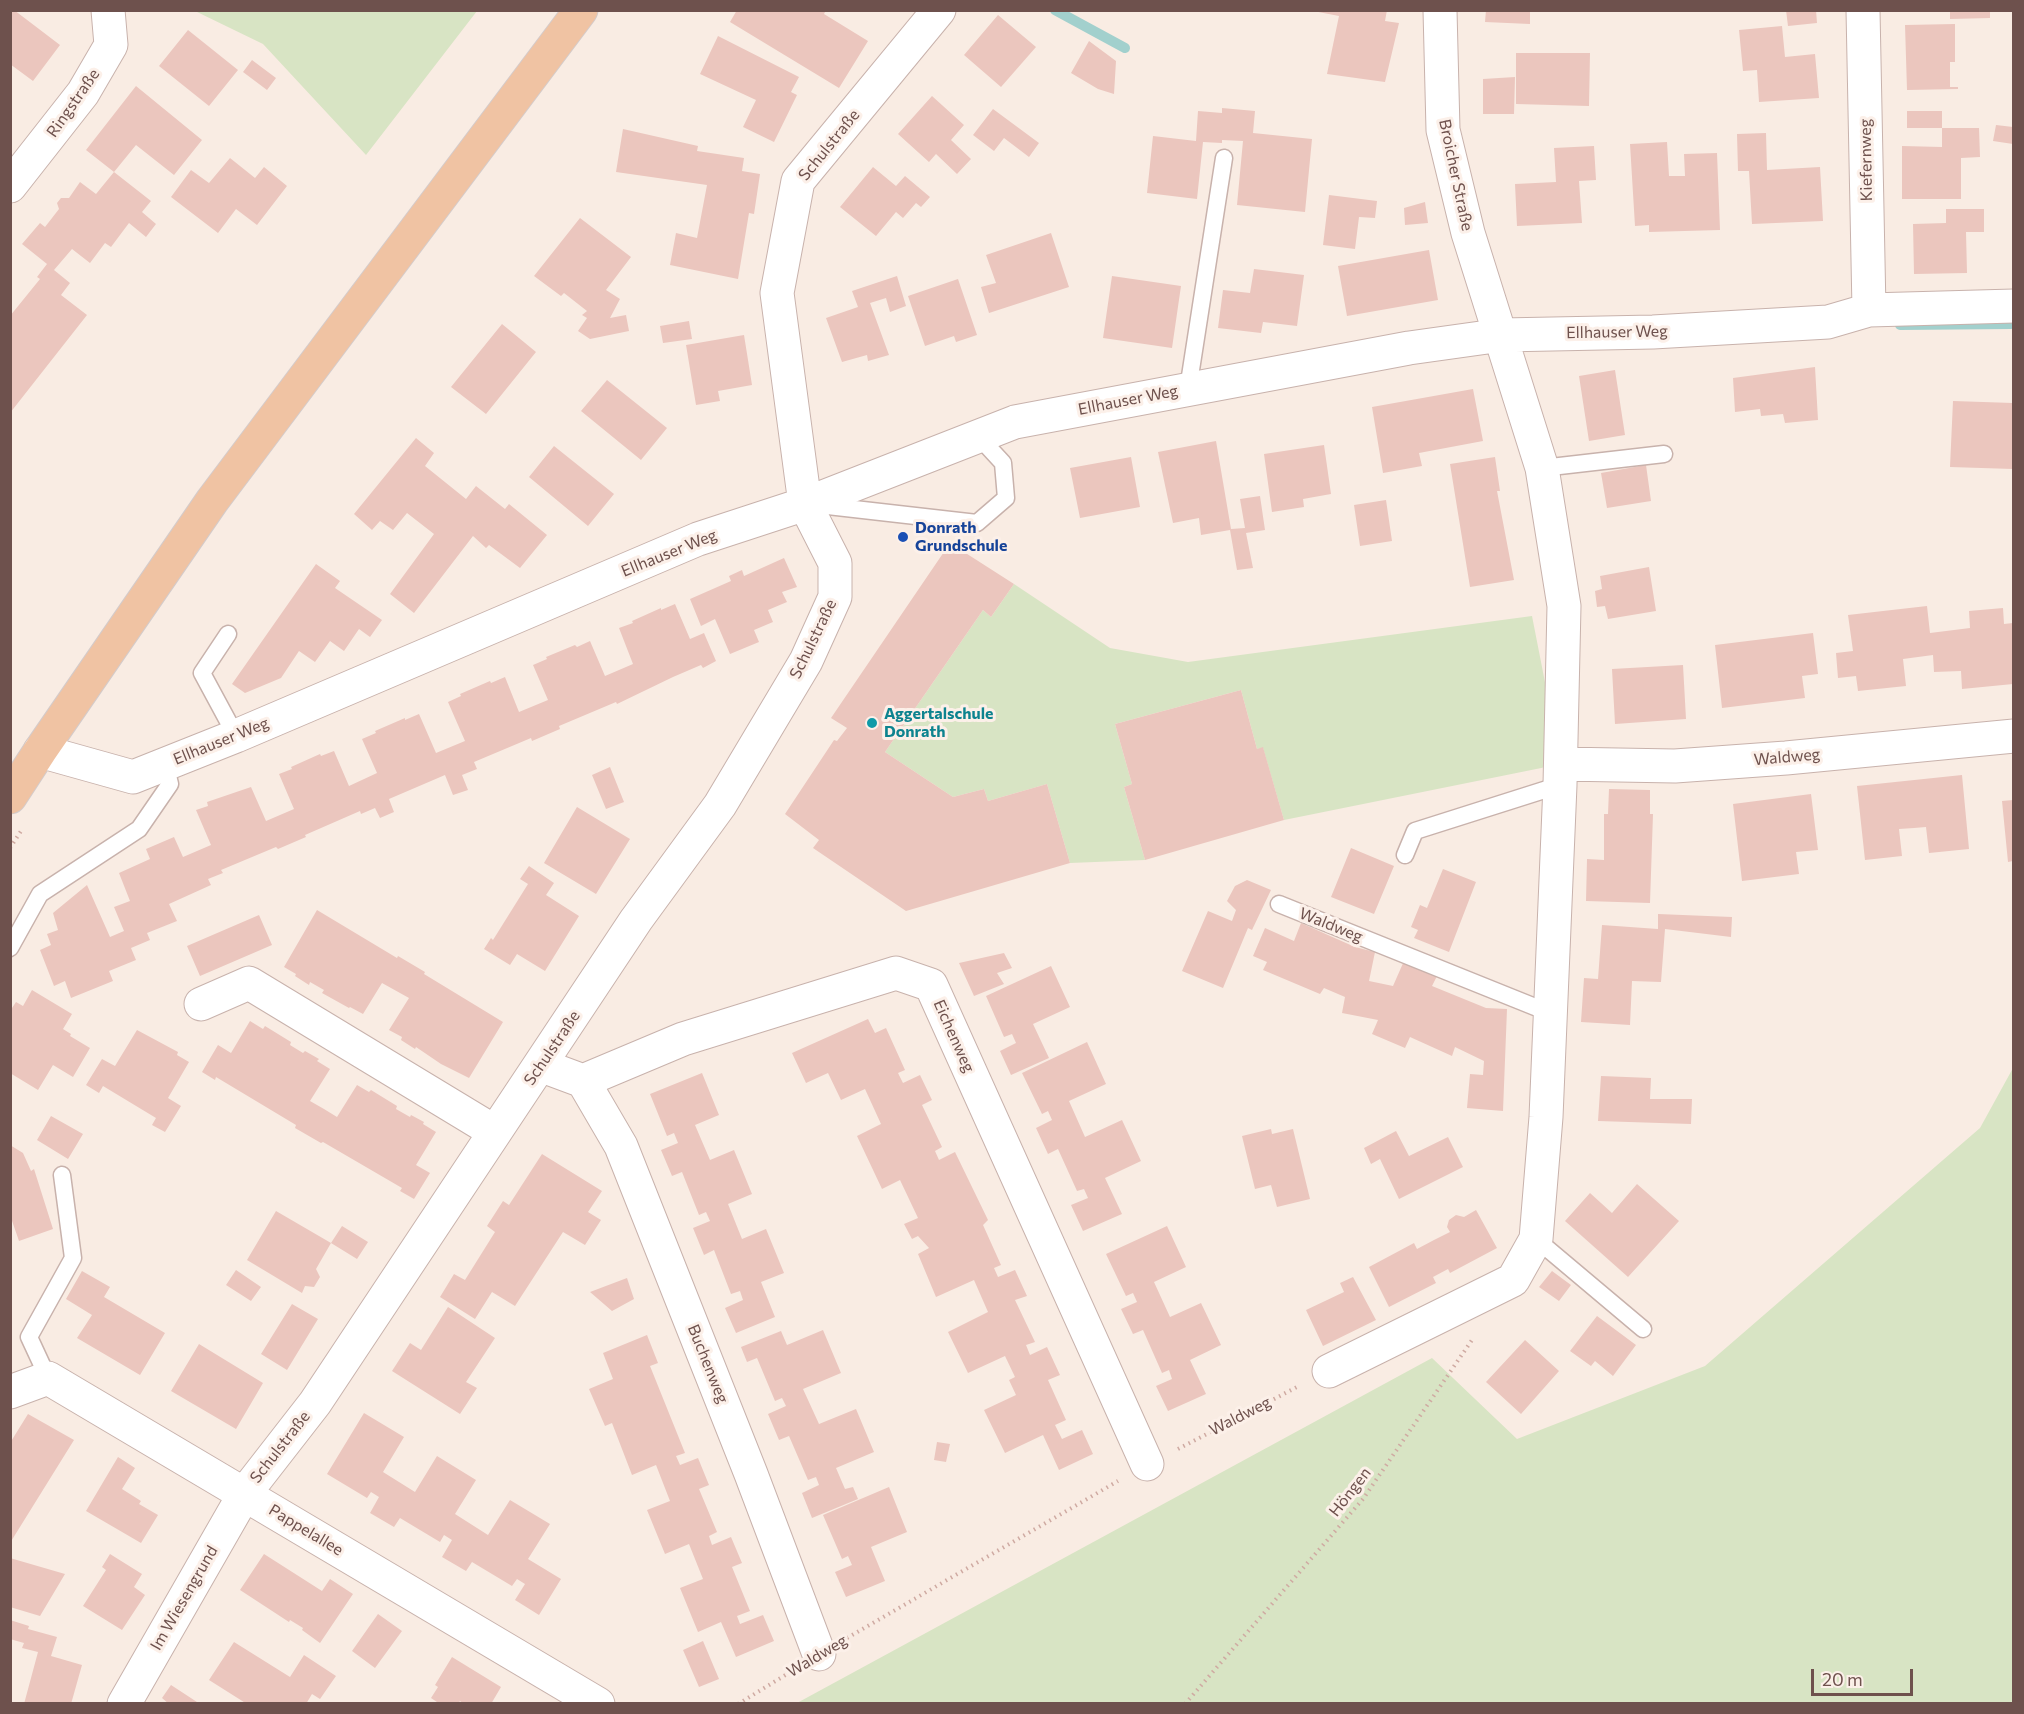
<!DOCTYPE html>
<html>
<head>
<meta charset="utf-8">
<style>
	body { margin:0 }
	#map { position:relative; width:2024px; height:1714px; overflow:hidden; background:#f9ece3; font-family:Commissioner,sans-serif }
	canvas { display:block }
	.frame { position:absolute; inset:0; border:12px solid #6e514d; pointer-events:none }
	.scale { position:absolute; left:1811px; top:1669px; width:102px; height:27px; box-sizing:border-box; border:3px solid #6e514d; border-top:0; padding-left:8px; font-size:18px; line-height:21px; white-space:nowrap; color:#6e514d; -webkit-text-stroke:4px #fcf0e9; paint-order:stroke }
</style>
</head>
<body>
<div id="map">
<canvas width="2024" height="1714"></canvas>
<div class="frame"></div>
<div class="scale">20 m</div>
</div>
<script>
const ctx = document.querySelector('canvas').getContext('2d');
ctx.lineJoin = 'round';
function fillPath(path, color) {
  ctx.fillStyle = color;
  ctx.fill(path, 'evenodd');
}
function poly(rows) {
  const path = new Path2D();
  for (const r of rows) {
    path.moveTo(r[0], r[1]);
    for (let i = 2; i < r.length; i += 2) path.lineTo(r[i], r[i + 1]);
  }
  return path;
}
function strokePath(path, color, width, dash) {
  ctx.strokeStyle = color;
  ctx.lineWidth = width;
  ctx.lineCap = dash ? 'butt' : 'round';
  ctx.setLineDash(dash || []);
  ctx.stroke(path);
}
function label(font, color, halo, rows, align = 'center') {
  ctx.font = font + ' Commissioner,sans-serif';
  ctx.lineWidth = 6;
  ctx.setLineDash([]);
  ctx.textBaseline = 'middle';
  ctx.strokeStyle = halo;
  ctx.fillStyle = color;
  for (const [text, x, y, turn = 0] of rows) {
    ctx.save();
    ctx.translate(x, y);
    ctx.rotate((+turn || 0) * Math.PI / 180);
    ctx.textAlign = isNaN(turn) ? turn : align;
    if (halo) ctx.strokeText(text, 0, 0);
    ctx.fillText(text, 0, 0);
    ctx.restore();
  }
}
const green = poly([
	[195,11,477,10,477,11,366,155,263,44],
	[1014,584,1110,648,1188,662,1532,616,1561,764,1284,820,1263,748,1257,749,1241,690,1115,724,1132,784,1124,787,1145,860,1070,863,1047,784,988,801,984,789,953,797,885,752,983,610,991,617],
	[2013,1068,2013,1703,797,1703,1432,1358,1517,1439,1705,1366,1980,1128]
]);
const stream = poly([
	[1055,10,1125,48],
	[1900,325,2011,324]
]);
const building = poly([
	[10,10,14,10,60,45,33,81,10,64],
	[737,10,826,10,824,14,868,41,839,88,730,22],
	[1308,10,1387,10,1385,21,1399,23,1385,82,1327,74,1339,16],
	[1486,10,1530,10,1530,24,1485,22],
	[1786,10,1816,10,1817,23,1788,26],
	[1950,10,1990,10,1990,18,1950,19],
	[998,15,1036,47,1001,87,964,55],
	[1955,24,1955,62,1950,62,1950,87,1958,87,1958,89,1907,90,1905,25],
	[1782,26,1785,57,1815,54,1819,98,1759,102,1757,70,1743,71,1739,30],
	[188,30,238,70,209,106,159,66],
	[718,36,799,77,791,92,797,95,774,142,743,127,756,100,700,74],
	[1089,41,1116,61,1114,94,1098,89,1071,73],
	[1516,53,1590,53,1589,106,1516,104],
	[252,60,276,78,267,90,243,72],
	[1515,77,1514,114,1483,114,1483,79],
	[136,86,202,140,174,175,136,145,114,172,86,150],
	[932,96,964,125,951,140,971,159,957,174,936,154,929,162,898,134],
	[1222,108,1255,111,1253,133,1312,139,1305,212,1237,205,1243,141,1222,140,1222,143,1203,142,1197,199,1147,193,1153,136,1196,141,1198,111,1222,113],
	[993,109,1039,143,1029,157,1004,138,994,151,973,135],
	[1907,111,1942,111,1942,128,1907,128],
	[1996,125,2013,127,2013,144,1993,141],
	[1942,128,1979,128,1980,157,1961,158,1961,199,1902,199,1902,146,1942,147],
	[623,129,698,146,697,151,744,158,742,171,760,174,754,214,749,213,738,279,670,265,676,233,697,238,707,185,616,172],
	[1766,133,1767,170,1820,167,1823,221,1752,224,1749,171,1738,171,1737,134],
	[1667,142,1669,176,1685,176,1684,154,1717,153,1720,230,1649,232,1649,225,1635,226,1630,144],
	[1594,146,1596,180,1579,181,1582,223,1517,226,1515,184,1556,182,1554,148],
	[230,158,255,178,264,167,287,186,257,225,236,209,218,233,171,197,191,170,209,183],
	[873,167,896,186,905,176,930,197,921,207,916,203,903,218,896,212,876,236,840,207],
	[114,172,151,201,142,212,156,224,146,237,129,223,111,247,105,243,90,263,72,249,54,270,70,283,61,295,87,315,10,413,10,316,40,279,37,277,47,264,22,244,40,223,45,227,59,209,57,203,61,198,69,198,80,182,96,194],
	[1329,195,1377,201,1375,218,1359,217,1355,249,1323,245],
	[1425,202,1428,223,1405,225,1404,208],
	[1946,209,1984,209,1984,232,1966,232,1967,273,1914,274,1913,224,1946,223],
	[580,218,631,257,606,290,620,299,610,318,626,315,629,331,590,339,578,331,587,318,582,315,587,311,564,293,561,296,534,276],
	[1051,233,1069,287,989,313,981,287,996,283,986,255],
	[1429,250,1438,300,1347,316,1338,266],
	[1254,269,1304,275,1297,326,1263,322,1261,333,1218,328,1223,290,1250,293],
	[897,276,906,306,890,312,886,298,870,303,889,355,868,361,867,355,842,362,826,318,858,307,852,291],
	[1112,276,1181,286,1172,348,1103,338],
	[958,279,977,335,956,342,954,336,925,346,908,296],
	[689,321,692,339,663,343,660,326],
	[502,324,536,352,486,414,451,387],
	[744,335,752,385,718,391,720,401,696,405,686,345],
	[1815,367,1818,420,1785,423,1783,414,1761,416,1760,409,1735,412,1733,378],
	[1615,370,1625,435,1589,441,1579,376],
	[607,380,667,428,641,460,581,411],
	[1473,389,1483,441,1419,453,1422,466,1383,473,1372,407],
	[1953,401,2013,403,2013,469,1950,467],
	[416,438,434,453,425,466,466,499,476,486,505,509,509,504,547,535,520,568,489,545,486,548,473,536,414,613,390,594,434,534,407,513,393,530,380,521,372,530,354,514],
	[1216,441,1231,529,1245,528,1240,499,1260,496,1265,530,1246,533,1253,568,1237,570,1230,530,1201,535,1199,518,1173,523,1158,452],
	[1324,445,1331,494,1303,499,1304,507,1272,512,1264,454],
	[554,446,614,494,588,526,529,477],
	[1131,457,1140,507,1080,518,1070,468],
	[1495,457,1500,491,1497,491,1514,580,1470,587,1450,464],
	[1646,465,1651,501,1607,508,1601,473],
	[1386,500,1392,541,1360,546,1354,505],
	[950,543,1014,584,991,617,983,610,885,752,953,797,984,789,988,801,1047,784,1070,863,906,911,813,848,819,840,785,814,834,740,837,741,847,728,831,718],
	[784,558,797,587,782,592,787,602,768,610,773,622,754,630,759,642,730,654,715,619,701,626,690,599,731,581,729,576,742,570,744,576],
	[316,564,340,581,335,588,382,620,370,637,359,629,344,651,330,641,315,662,299,651,281,678,245,693,232,684],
	[1649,567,1656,611,1608,619,1605,606,1597,607,1595,591,1602,589,1600,576],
	[675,604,690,639,704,633,716,661,703,668,701,665,673,677,617,704,616,702,559,726,560,729,532,741,531,738,474,762,477,769,462,775,468,790,453,795,445,775,389,799,394,812,380,818,375,808,361,814,360,811,305,835,306,837,278,849,276,847,221,870,223,873,208,879,211,885,169,904,177,921,147,933,150,940,131,948,136,960,109,971,113,981,71,998,65,981,54,986,40,950,51,945,47,934,58,930,53,913,87,885,110,937,124,931,114,907,130,901,119,873,150,859,146,849,174,837,183,857,211,845,196,810,208,806,207,802,251,787,266,821,294,809,279,774,292,769,291,767,320,754,321,756,334,751,349,786,377,773,362,739,376,733,375,731,405,718,405,720,419,714,436,753,465,741,448,702,461,696,460,694,490,681,491,683,505,677,519,712,548,700,533,665,547,659,546,657,575,645,577,647,590,641,605,676,633,664,619,628,633,623,632,621,661,608,661,610],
	[1927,606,1930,633,1970,628,1969,611,2003,608,2004,624,2013,623,2013,684,1962,689,1961,671,1934,672,1933,655,1903,659,1906,686,1858,691,1856,676,1838,678,1836,653,1853,651,1848,615],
	[1813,633,1818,674,1802,676,1805,698,1722,708,1715,645],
	[1683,665,1686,719,1615,724,1612,669],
	[1241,690,1257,749,1263,747,1284,820,1145,860,1124,787,1132,784,1115,724],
	[610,767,624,802,606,809,592,775],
	[1962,775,1969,849,1929,853,1926,827,1914,828,1899,829,1902,856,1865,860,1857,786],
	[1609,789,1650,790,1650,814,1653,814,1650,903,1586,901,1587,859,1604,860,1604,814,1608,814],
	[1811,794,1818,850,1796,852,1799,874,1742,881,1733,804],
	[2013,800,2013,861,2008,862,2002,801],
	[577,807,630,839,596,894,544,863],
	[1351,848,1394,866,1374,914,1331,897],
	[529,866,554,883,546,895,579,916,545,971,517,954,510,965,484,949,491,938,493,940,528,884,520,879],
	[1443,869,1476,882,1449,952,1414,938,1418,930,1411,927,1420,905,1427,908],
	[1247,880,1271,890,1252,930,1248,928,1223,988,1182,971,1208,911,1232,921,1236,910,1227,901,1235,886],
	[317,910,397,958,398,956,425,972,424,974,503,1022,469,1078,441,1064,416,1047,415,1049,401,1040,402,1037,389,1030,409,998,382,983,363,1014,350,1007,349,1008,322,993,324,990,310,982,309,985,295,976,296,974,284,967],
	[1658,914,1732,917,1731,937,1665,929,1661,982,1632,981,1630,1025,1581,1022,1584,978,1598,979,1602,925,1658,929],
	[259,915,272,945,200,976,187,946],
	[1301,923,1355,947,1375,952,1369,981,1393,986,1404,961,1437,976,1432,986,1486,1008,1507,1009,1503,1111,1467,1108,1470,1074,1483,1075,1484,1061,1455,1047,1452,1056,1410,1037,1405,1048,1372,1034,1378,1020,1342,1013,1345,997,1324,988,1320,994,1263,970,1267,962,1253,956,1265,928,1294,941],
	[1004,953,1012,968,997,973,1004,984,974,996,959,963],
	[1051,966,1070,1007,1033,1024,1049,1058,1011,1075,1000,1051,1016,1043,1012,1034,1004,1037,986,996],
	[32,990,72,1014,63,1029,71,1034,70,1036,90,1048,73,1077,53,1065,38,1090,10,1073,10,1011,16,1002,23,1006],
	[868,1019,875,1033,886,1028,905,1070,898,1073,903,1083,920,1075,932,1100,922,1105,942,1147,935,1151,939,1160,955,1152,988,1220,983,1225,1001,1265,994,1268,998,1277,1015,1270,1027,1296,1015,1300,1035,1342,1026,1345,1030,1355,1047,1347,1060,1375,1048,1380,1066,1420,1055,1425,1062,1439,1082,1430,1093,1454,1059,1470,1043,1435,1005,1453,984,1410,1016,1395,1009,1380,1015,1377,1005,1356,968,1373,948,1332,988,1312,974,1280,936,1297,918,1254,929,1248,918,1236,912,1239,904,1224,918,1218,900,1180,882,1189,857,1136,893,1118,881,1124,865,1089,841,1100,828,1073,806,1083,792,1053],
	[250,1021,263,1029,265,1026,291,1042,290,1045,303,1053,305,1051,319,1059,317,1061,330,1069,310,1101,324,1109,337,1117,357,1085,369,1092,371,1090,397,1106,396,1109,410,1117,411,1115,424,1122,423,1124,436,1132,416,1165,430,1173,414,1199,400,1191,402,1188,323,1142,321,1143,295,1128,296,1125,216,1077,215,1080,202,1072,218,1045,231,1053],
	[137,1030,178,1052,177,1055,189,1062,168,1098,181,1106,165,1132,152,1125,156,1118,103,1086,99,1093,86,1085,102,1059,115,1066],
	[1087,1042,1106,1084,1069,1101,1085,1137,1122,1120,1141,1161,1105,1178,1122,1214,1083,1231,1071,1205,1088,1198,1084,1189,1077,1191,1058,1149,1048,1154,1036,1128,1052,1120,1048,1111,1042,1114,1022,1073],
	[702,1073,719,1115,695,1125,710,1160,734,1150,752,1194,728,1204,742,1239,766,1229,784,1273,761,1282,775,1317,736,1333,725,1308,743,1300,740,1291,731,1294,714,1250,704,1255,693,1228,710,1221,706,1212,699,1215,682,1172,672,1176,661,1150,678,1143,674,1133,667,1136,650,1094],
	[1601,1076,1651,1078,1650,1099,1692,1099,1691,1124,1598,1121],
	[51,1116,83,1134,68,1159,37,1140],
	[1271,1129,1272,1134,1293,1129,1310,1199,1277,1207,1271,1185,1255,1189,1242,1136],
	[1396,1131,1409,1156,1448,1137,1463,1167,1399,1199,1380,1159,1371,1164,1364,1148],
	[10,1145,23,1153,31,1171,34,1169,53,1229,19,1241,10,1215],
	[542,1154,602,1191,588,1212,601,1220,585,1245,563,1232,515,1306,492,1292,475,1319,440,1297,454,1274,465,1280,495,1232,487,1226,503,1201,509,1205],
	[1637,1184,1679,1221,1628,1277,1565,1221,1590,1193,1612,1213],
	[1476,1210,1497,1248,1450,1273,1448,1269,1433,1277,1436,1283,1389,1307,1369,1267,1414,1243,1417,1249,1434,1240,1450,1232,1447,1227,1449,1220,1456,1215,1464,1217],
	[276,1211,331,1243,316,1269,320,1277,314,1287,305,1286,302,1293,247,1260],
	[342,1226,368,1242,357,1259,331,1243],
	[1167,1226,1186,1267,1154,1282,1170,1317,1201,1303,1221,1345,1190,1360,1206,1394,1168,1411,1156,1386,1172,1379,1169,1370,1162,1373,1143,1330,1133,1334,1121,1309,1137,1302,1133,1293,1126,1296,1106,1254],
	[236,1270,261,1287,251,1301,226,1285],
	[82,1271,110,1287,104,1297,165,1333,140,1375,77,1338,92,1315,66,1299],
	[1552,1271,1571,1285,1559,1301,1539,1287],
	[1353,1277,1376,1320,1323,1346,1306,1310,1344,1292,1340,1283],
	[627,1278,634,1299,612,1311,590,1292],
	[292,1304,318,1319,287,1370,261,1354],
	[448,1307,495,1338,466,1382,477,1388,460,1414,392,1371,410,1343,421,1350],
	[1597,1316,1636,1345,1613,1376,1595,1361,1591,1366,1570,1351],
	[823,1330,841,1373,803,1389,819,1424,856,1409,874,1452,836,1468,845,1489,853,1487,858,1499,812,1518,802,1493,819,1485,816,1477,808,1480,789,1436,779,1440,768,1414,786,1406,782,1398,775,1401,757,1358,747,1362,741,1347,781,1331,787,1345],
	[647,1335,658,1363,650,1366,685,1453,676,1456,680,1465,698,1458,709,1485,699,1489,717,1532,709,1536,712,1545,731,1537,742,1563,732,1567,750,1611,737,1616,740,1624,763,1615,774,1641,736,1657,721,1622,698,1632,680,1588,703,1579,689,1544,665,1554,647,1510,670,1501,656,1465,632,1475,612,1423,605,1426,589,1389,613,1379,603,1353],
	[1525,1340,1559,1371,1521,1414,1486,1382],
	[199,1344,263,1383,236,1429,171,1391],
	[364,1413,404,1437,383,1472,415,1492,437,1456,476,1480,455,1514,488,1535,510,1500,550,1524,528,1559,561,1579,539,1615,515,1600,525,1584,517,1579,512,1586,472,1562,466,1571,442,1557,452,1540,444,1535,440,1542,400,1518,394,1527,370,1513,379,1497,371,1492,367,1498,327,1474],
	[28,1414,74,1440,10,1543,10,1443],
	[937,1442,950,1444,946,1462,934,1460],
	[118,1457,135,1468,122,1489,141,1501,139,1504,158,1515,141,1543,86,1511],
	[889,1487,907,1532,871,1547,885,1581,846,1597,835,1572,852,1565,848,1556,842,1559,823,1515],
	[110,1554,142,1574,134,1587,145,1595,122,1630,83,1606,106,1570,102,1567],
	[264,1554,322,1591,330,1579,353,1594,320,1643,302,1630,303,1628,290,1620,289,1622,240,1590],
	[10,1558,65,1574,40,1616,10,1607],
	[378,1614,402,1631,375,1668,352,1651],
	[10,1620,29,1626,28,1629,57,1637,51,1656,82,1665,71,1704,24,1704,38,1652,22,1648,24,1643,10,1639],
	[703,1641,719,1679,699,1687,683,1650],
	[234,1642,290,1677,304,1655,336,1676,320,1699,312,1694,306,1704,247,1704,209,1680],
	[452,1657,501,1687,491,1704,464,1704,460,1701,458,1704,440,1704,431,1698,438,1687,435,1685],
	[171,1685,197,1702,196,1704,169,1704,162,1698]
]);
const path = poly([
	[10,848,23,828],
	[1178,1449,1299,1386],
	[847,1638,1118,1481],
	[738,1704,792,1671],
	[1185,1704,1363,1499,1472,1340]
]);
const lane = poly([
	[1188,389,1224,158],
	[1542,468,1664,454],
	[819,505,977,523,1006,498,1003,463,979,437],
	[228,634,202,673,236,736],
	[1405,855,1415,831,1560,785],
	[1279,904,1550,1013],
	[10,948,40,894,139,829,170,784,165,764],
	[1536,1239,1643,1329],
	[48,1378,29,1337,73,1258,62,1175]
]);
const street = poly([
	[1863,10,1869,310],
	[10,186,83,93,111,45,108,10],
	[40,751,133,777,236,736,698,539,805,504,1015,422,1409,348,1502,335,1653,332,1828,322,1869,310,2014,306],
	[1561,764,1675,766,1786,758,2014,736],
	[201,1004,249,983,495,1132],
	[540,1065,583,1081,683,1039,896,973,931,985,1147,1464],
	[583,1081,621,1146,751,1474,819,1654],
	[1329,1371,1513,1280,1536,1239,1546,1117,1560,785,1564,606,1542,468,1468,233,1443,130,1440,10],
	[10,1392,48,1378,598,1704],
	[124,1704,245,1493,315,1403,636,920,720,805,806,661,835,597,835,563,805,504,777,293,798,181,939,10]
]);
const primary = poly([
	[10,797,40,751,212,501,581,10]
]);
const markers = [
	[903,537,6,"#1a4fb4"],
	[872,723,6,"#0f9aa8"]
];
const streetNames = [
	["Ringstraße",73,103,-55],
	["Schulstraße",829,145,-51],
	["Kiefernweg",1866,160,-91],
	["Broicher Straße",1456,175,78],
	["Ellhauser Weg",1617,332,-1],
	["Ellhauser Weg",1128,400,-11],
	["Ellhauser Weg",669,553,-22],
	["Schulstraße",813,639,-64],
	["Ellhauser Weg",221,741,-22],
	["Waldweg",1787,757,-5],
	["Waldweg",1331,925,22],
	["Eichenweg",954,1036,66],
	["Schulstraße",552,1048,-56],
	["Buchenweg",708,1364,68],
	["Waldweg",1240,1416,-27],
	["Schulstraße",280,1447,-52],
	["Höngen",1350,1492,-52],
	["Pappelallee",306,1530,31],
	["Im Wiesengrund",184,1598,-60],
	["Waldweg",817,1656,-31]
];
const transitNames = [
	["Donrath",915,528],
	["Grundschule",915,546]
];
const cultureNames = [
	["Aggertalschule",884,714],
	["Donrath",884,732]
];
fillPath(green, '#d8e4c4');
strokePath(stream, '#a2d0cd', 10);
fillPath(building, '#ebc6be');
strokePath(lane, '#c8b2ac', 19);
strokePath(street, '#c8b2ac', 35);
strokePath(primary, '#d4cbca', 35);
strokePath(path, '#cfaaa2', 4, [1.5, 4.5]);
strokePath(lane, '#fff', 16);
strokePath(street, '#fff', 33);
strokePath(primary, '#f0c3a3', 33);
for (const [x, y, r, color] of markers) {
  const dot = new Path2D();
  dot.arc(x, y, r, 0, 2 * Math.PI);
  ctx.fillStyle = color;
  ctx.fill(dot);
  strokePath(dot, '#fcf0e9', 2);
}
label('16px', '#6e514d', '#fcf0e9', streetNames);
label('bold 16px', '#164399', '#fcf0e9', transitNames, 'left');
label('bold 16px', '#0d838f', '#fcf0e9', cultureNames, 'left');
</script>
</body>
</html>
